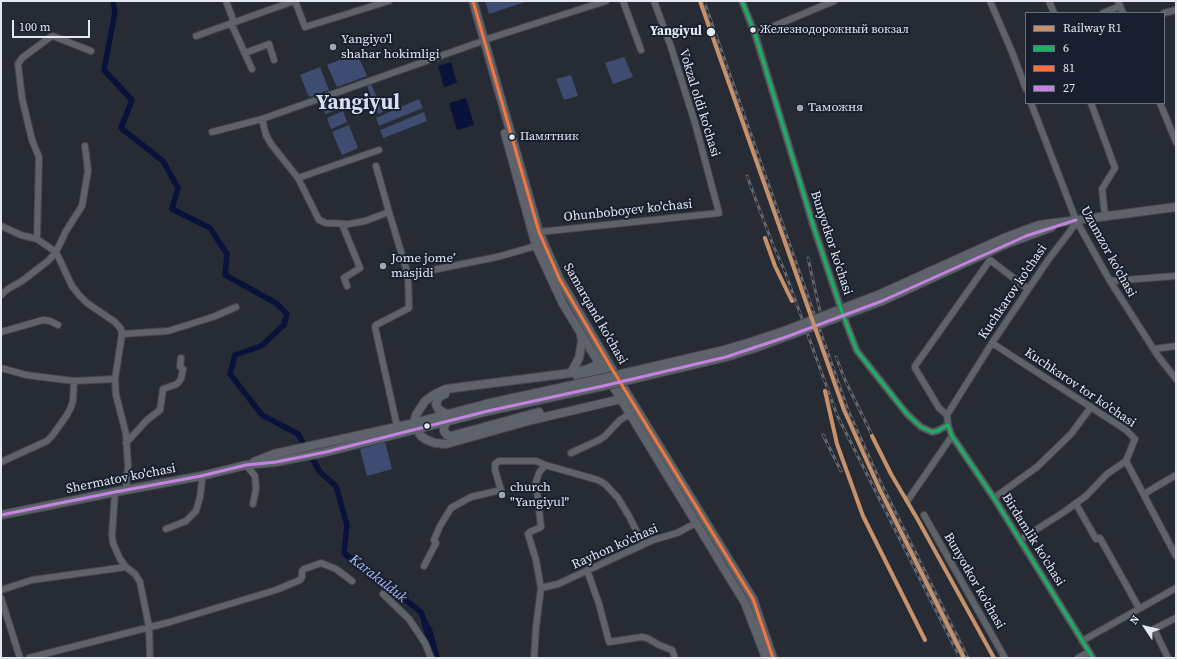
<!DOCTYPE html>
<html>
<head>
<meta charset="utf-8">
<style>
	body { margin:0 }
	#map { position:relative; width:1177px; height:659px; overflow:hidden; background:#272b33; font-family:"Source Serif 4",serif }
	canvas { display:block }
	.frame { position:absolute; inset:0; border:2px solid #e4e8f3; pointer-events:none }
	.legend { position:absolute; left:1025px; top:12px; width:140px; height:92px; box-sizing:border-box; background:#191f2e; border:1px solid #6a6f7d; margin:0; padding:5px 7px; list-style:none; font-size:12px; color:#e4e8f3 }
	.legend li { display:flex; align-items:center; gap:8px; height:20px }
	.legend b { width:20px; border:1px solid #6a6f7d }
	.north { position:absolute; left:1125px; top:607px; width:40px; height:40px; -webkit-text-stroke:3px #191f2e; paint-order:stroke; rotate:305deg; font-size:11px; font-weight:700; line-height:16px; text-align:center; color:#e4e8f3 }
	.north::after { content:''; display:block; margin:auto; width:14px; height:18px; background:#e4e8f3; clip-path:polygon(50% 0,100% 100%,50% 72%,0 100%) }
	.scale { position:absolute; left:12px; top:20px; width:78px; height:18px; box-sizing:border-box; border:2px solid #e4e8f3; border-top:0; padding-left:5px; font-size:12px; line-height:14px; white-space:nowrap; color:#e4e8f3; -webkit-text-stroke:3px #191f2e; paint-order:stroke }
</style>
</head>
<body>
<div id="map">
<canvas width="1177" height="659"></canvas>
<div class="frame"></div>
<ul class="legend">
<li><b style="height:5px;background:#c7916a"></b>Railway R1</li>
<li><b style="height:5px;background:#13b361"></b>6</li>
<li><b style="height:5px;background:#f5763a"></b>81</li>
<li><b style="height:5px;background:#c483df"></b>27</li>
</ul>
<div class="north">N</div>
<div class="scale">100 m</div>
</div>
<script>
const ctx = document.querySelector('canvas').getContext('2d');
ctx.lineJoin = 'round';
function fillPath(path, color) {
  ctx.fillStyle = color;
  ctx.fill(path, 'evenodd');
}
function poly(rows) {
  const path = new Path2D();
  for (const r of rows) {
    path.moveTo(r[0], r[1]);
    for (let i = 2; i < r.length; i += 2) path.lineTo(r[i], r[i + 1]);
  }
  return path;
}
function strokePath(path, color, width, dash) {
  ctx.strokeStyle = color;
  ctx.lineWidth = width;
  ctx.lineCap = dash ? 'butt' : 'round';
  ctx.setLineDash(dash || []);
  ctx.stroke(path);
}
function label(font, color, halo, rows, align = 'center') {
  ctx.font = font + ' "Source Serif 4",serif';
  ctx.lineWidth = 4;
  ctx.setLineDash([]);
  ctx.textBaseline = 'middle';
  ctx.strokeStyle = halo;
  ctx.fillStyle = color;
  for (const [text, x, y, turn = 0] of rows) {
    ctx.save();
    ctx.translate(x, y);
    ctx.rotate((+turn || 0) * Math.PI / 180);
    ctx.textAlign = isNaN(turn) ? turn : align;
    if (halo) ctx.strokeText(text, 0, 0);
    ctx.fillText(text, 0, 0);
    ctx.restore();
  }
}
const green = poly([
	[485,1,528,1,489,14],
	[357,53,367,76,337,87,327,65],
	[624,57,633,77,613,84,605,63],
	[320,67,329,90,309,97,300,75],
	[571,75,578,96,564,100,556,79],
	[371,84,383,112,378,114,367,86],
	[340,99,343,108,325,114,322,105],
	[419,99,423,108,379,126,376,118],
	[343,111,347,122,331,129,327,118],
	[424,112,427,121,383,138,380,130],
	[349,125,358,148,342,155,332,132],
	[385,442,392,469,367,476,360,449]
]);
const water = poly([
	[451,62,457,83,444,87,438,66],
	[466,98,474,125,457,130,449,103],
	[426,618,432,629,440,658,435,658,428,644,421,622]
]);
const canal = poly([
	[113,1,115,12,104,70,132,100,121,128,163,161,178,188,172,209,210,228,227,254,225,275,276,303,287,314,284,325,261,346,235,355,230,374,262,415,298,434,320,472,336,486,347,525,344,553,421,612,426,626]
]);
const minor = poly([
	[226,1,234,22],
	[295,1,305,27,389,1],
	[623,1,641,50],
	[742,1,755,34,814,228,843,315,857,351,907,414,921,427,932,432,937,431,948,425,952,436,994,498,1093,658],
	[990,1,1012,52,1026,89],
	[1049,1,1054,13],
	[1118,1,1123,13],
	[1103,13,1120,6],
	[1164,13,1176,10],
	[231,23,252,69],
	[755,34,834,1],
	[196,36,294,1],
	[484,40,606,1],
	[245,53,269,44,274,60],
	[1031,103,1076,220,1110,281,1158,356,1176,379],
	[1091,103,1115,168,1102,189,1105,216],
	[1160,103,1176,142],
	[262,119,266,135,271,144,298,178,319,220,326,223,349,224,365,221,389,212,408,275],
	[212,132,262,119,480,42],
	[376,166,389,212],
	[298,178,379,150],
	[342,224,360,268,344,278,347,286],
	[1,226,21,235,37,239,56,252,72,286,79,295,87,303,115,322,121,329,122,334,115,379,116,395,126,434,128,466,126,490],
	[539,232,719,213,695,123,671,47,654,1],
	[37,239,39,157,32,140,22,98,18,64,22,58,49,38,53,36,91,51],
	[1110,281,1176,276],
	[1,295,8,289,22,281,48,261,56,252,66,231,82,206,88,171,85,146],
	[1,332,43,320,50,321,58,325],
	[122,334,168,331,213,317,236,307],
	[992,343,1126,430,1135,439,1126,461],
	[1154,349,1176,346],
	[1,368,26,375,74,381,115,379],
	[947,415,939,408,915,368,915,366,990,260,1028,289],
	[948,425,947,415,992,343,1048,260,1074,226,1076,220],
	[397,426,375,327,376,325,409,308,408,275,497,257,536,246],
	[126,443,147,420,160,410,163,389,177,384,181,379,183,369,180,367,181,358],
	[571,453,599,440,605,436,620,420,637,410],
	[1126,461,1176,556],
	[1,462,47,441,52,436,67,415,71,407,73,401,74,381],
	[246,465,255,476,256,489,253,504],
	[115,492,112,535,113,543,120,559,126,567,135,574,140,582,149,627,150,658],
	[1144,494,1176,475],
	[994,498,1037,467,1071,434,1091,407],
	[908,500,952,436],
	[1076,504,1096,539,1100,538,1139,608],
	[924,515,1005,658],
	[166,529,186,521,196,511,200,497,202,481,201,476],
	[1020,540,1064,512,1086,496,1107,474,1126,461],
	[424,566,436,543,434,540,440,526,451,508,471,497,501,490,495,470,495,464,499,461,536,461,545,465,598,480,605,484,618,498,629,516,643,544],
	[587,570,599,604,609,642,642,637,647,638,659,645,672,650,675,658],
	[541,588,558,584,653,540,677,533,696,523],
	[1,590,32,580,126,567],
	[383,594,409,619,425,643,431,658],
	[1,598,20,658],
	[1082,641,1176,588],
	[29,658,170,622,276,590,300,580,302,577,302,571,304,569,321,563,336,569,352,581],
	[534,658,536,627,541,588,536,560,528,534,530,532,541,527,536,482,539,473,545,465],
	[1078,658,1089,652],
	[1168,658,1154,629,1176,618]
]);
const major = poly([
	[473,1,539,232,560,280,609,364,753,599,773,658],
	[505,133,536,246,563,304,745,603,766,658],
	[1004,238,1039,225,1176,207],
	[1006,244,1052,227],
	[571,373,579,358,582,341,581,335],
	[577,376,596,373,609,369],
	[445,394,439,397,436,404,438,409,446,414],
	[448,421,444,426,444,431,447,435,451,436,539,412],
	[414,422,416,415,425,401,435,394,446,389,571,373,585,370,604,362],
	[416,428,421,436,427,440,435,443,446,444,532,420,621,399,625,397],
	[254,462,274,454,410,424,486,404],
	[1,515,115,492,201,476,246,465,276,462,326,452,488,411]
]);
const rail = poly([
	[704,1,848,410,881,483,968,658],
	[747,176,773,245,785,272,837,415,960,658],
	[766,242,775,266,789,295],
	[808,258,822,320],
	[836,357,845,380,891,474,918,520,994,658],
	[827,400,837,444,863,516,925,640],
	[823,435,841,471]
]);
const majorBridge = poly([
	[486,404,600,379,724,350,754,341,784,331,878,295,1004,238],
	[488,411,603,386,726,357,755,348,882,301,1006,244]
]);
const bus1 = poly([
	[742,1,755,34,814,228,843,315,857,351,907,414,921,427,932,432,937,431,948,425,952,436,994,498,1093,658]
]);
const bus2 = poly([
	[473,1,539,232,560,280,609,364,753,599,773,658]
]);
const bus3 = poly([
	[1,515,115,492,201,476,246,465,276,462,326,452,488,411,603,386,726,357,786,337,882,301,1026,236,1076,220]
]);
const rail1 = poly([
	[700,1,844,410,879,488,964,658],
	[765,238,775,266,792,301],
	[825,391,837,444,863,516,925,640],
	[872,436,891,474,918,520,994,658]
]);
const markers = [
	[753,30,3.5,"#e4e8f3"],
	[711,32,5,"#e4e8f3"],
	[333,47,4,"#a2a6b0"],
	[800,108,4,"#a2a6b0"],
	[512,137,3.5,"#e4e8f3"],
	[383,266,4,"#a2a6b0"],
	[427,426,3.5,"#e4e8f3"],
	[502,495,4,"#a2a6b0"]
];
const busNames = [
	["Железнодорожный вокзал",760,30],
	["Памятник",520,137]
];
const stopNames = [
	["Yangiyul",702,32]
];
const poiNames = [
	["Yangiyo'l",341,40],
	["shahar hokimligi",341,55],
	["Таможня",808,108],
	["Jome jome’",391,259],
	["masjidi",391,274],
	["church",510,488],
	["\"Yangiyul\"",510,503]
];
const streetNames = [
	["Vokzal oldi ko'chasi",699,103,73],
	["Ohunboboyev ko'chasi",628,211,-6],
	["Bunyotkor ko'chasi",831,243,72],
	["Uzumzor ko'chasi",1108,252,61],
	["Kuchkarov ko'chasi",1013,292,-56],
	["Samarqand ko'chasi",595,314,60],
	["Kuchkarov tor ko'chasi",1080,388,34],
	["Shermatov ko'chasi",121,479,-11],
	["Birdamlik ko'chasi",1033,540,58],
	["Rayhon ko'chasi",615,547,-24],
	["Bunyotkor ko'chasi",974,581,60]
];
const waterNames = [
	["Karakulduk",378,579,38]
];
const townNames = [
	["Yangiyul",358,104]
];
fillPath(green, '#3d4c70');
fillPath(water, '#09123b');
strokePath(canal, '#09123b', 5.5);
strokePath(minor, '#43464e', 8);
strokePath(major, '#43464e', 10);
strokePath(minor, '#5e6269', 6);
strokePath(major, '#5d626b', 8);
strokePath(rail, '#62666c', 3);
strokePath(rail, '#191f2e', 1.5, [4.5]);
strokePath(majorBridge, '#43464e', 10, []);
strokePath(majorBridge, '#5d626b', 8);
strokePath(bus1, '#13b361', 3);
strokePath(bus2, '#f5763a', 3);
strokePath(bus3, '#c483df', 3);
strokePath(rail1, '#c7916a', 4);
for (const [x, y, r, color] of markers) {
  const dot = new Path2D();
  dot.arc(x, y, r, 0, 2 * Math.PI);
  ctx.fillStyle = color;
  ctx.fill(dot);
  strokePath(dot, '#191f2e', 1.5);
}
label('12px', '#e4e8f3', '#191f2e', busNames, 'left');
label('bold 13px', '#e4e8f3', '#191f2e', stopNames, 'right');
label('13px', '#e4e8f3', '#191f2e', poiNames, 'left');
label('13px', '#e4e8f3', '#191f2e', streetNames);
label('italic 14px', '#a6bffd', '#191f2e', waterNames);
label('bold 21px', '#d6dff4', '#191f2e', townNames);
</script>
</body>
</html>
